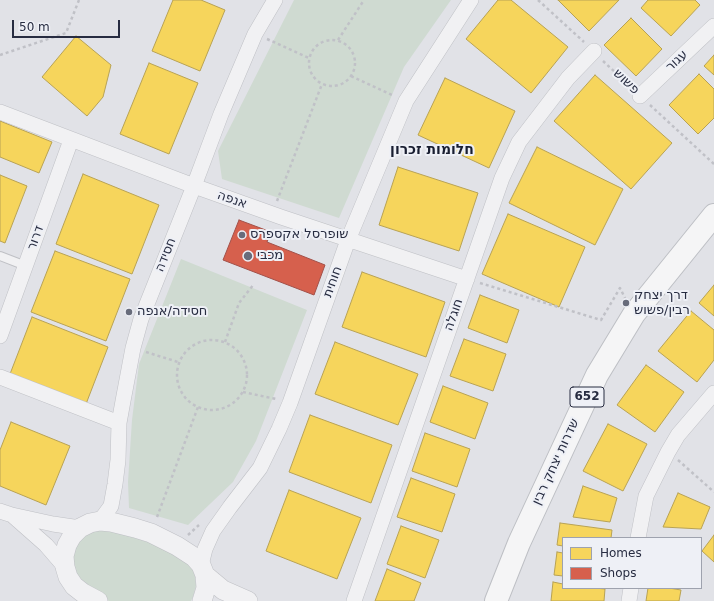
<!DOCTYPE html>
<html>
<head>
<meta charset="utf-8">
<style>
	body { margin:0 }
	#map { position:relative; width:714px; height:601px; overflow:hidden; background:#e1e2e7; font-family:"DejaVu Sans",sans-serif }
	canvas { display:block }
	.legend { position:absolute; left:562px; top:537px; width:140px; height:52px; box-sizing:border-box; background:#eef0f6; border:1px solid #9ea2ae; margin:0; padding:5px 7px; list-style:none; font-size:12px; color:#272c41 }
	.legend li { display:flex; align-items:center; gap:8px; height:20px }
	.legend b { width:20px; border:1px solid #9ea2ae }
	.scale { position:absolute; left:12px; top:20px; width:108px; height:18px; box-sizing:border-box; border:2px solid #272c41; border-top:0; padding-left:5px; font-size:12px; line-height:14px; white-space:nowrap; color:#272c41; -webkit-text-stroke:3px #eef0f6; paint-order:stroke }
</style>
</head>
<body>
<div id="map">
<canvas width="714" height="601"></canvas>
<ul class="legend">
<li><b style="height:11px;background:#f6d55c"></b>Homes</li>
<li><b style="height:11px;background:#d6604d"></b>Shops</li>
</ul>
<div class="scale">50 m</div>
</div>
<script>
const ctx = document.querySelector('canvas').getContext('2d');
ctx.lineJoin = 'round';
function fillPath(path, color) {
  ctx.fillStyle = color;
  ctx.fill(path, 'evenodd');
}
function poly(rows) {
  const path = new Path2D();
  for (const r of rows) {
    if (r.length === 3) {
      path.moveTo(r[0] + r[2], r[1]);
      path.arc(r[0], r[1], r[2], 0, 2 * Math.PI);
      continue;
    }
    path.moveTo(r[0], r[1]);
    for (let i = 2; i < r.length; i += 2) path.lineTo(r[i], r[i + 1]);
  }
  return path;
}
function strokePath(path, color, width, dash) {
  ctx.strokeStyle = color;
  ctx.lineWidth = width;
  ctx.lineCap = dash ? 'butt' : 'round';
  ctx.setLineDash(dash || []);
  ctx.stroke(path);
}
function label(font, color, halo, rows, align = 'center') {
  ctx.font = font + ' "DejaVu Sans",Heebo,sans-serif';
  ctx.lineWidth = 4;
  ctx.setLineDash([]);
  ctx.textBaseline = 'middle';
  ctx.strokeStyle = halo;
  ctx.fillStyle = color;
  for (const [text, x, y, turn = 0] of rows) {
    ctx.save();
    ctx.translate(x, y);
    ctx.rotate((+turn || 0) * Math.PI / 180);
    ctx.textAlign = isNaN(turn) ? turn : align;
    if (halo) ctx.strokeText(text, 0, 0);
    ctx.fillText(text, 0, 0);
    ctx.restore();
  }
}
const green = poly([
	[294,0,451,0,404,67,339,218,222,179,218,151],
	[181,259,307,310,256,441,233,482,188,525,129,508,128,482,132,420,139,364],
	[105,528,153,540,192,566,195,575,196,586,193,597,191,601,109,601,99,596,82,584,73,568,73,558,75,549,80,541,87,534]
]);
const homes = poly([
	[173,0,201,0,225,10,200,71,152,51,173,0],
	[498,0,511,0,568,47,531,93,466,39,498,0],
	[558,0,619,0,589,31,558,0],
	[648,0,695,0,700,5,671,36,641,8,648,0],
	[631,18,662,49,636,76,604,45,631,18],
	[76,36,111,65,103,97,87,116,42,77,76,36],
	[714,55,714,75,704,66,714,55],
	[149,63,198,83,169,154,120,134,149,63],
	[699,74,714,89,714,118,698,134,669,105,699,74],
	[595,75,672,143,631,189,554,121,595,75],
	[445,78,515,111,489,168,418,135,445,78],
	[0,121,52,142,39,173,0,157,0,121],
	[537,147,623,189,595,245,509,203,537,147],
	[398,167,478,193,459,251,379,225,398,167],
	[83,174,159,205,132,274,56,244,83,174],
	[0,175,27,186,5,243,0,241,0,175],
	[508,214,585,247,559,307,482,274,508,214],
	[55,251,130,279,106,341,31,312,55,251],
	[362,272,445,302,426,357,342,327,362,272],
	[714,285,714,316,699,303,714,285],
	[480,295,519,310,507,343,468,328,480,295],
	[691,311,714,330,714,360,697,382,658,351,691,311],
	[32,317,108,347,86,404,10,374,32,317],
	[464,339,506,354,493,391,450,376,464,339],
	[335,342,418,374,398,425,315,394,335,342],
	[646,365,684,392,655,432,617,405,646,365],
	[443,386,488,403,475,439,430,422,443,386],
	[310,415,392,445,371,503,289,472,310,415],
	[11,422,70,446,46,505,0,486,0,450,11,422],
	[608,424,647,444,623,491,583,471,608,424],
	[425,433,470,449,457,487,412,471,425,433],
	[411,478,455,494,442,532,397,517,411,478],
	[583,486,617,498,610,522,573,517,583,486],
	[289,490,361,518,337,579,266,551,289,490],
	[678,493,710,507,701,529,663,527,678,493],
	[560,523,612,530,611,538,563,538,563,546,557,545,560,523],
	[401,526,439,540,425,578,387,564,401,526],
	[714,535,714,562,702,551,714,535],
	[557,552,563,553,563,576,554,575,557,552],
	[387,569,421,583,414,601,375,601,387,569],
	[553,582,563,584,563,588,595,588,605,589,604,601,551,601,553,582],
	[648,588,669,588,681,590,679,601,646,601,648,588]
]);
const shops = poly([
	[239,220,271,232,267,242,325,265,314,295,223,260,239,220]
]);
const path = poly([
	[538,0,584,42],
	[267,39,309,58],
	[332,63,23],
	[338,40,364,0],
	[0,55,66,33,79,0],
	[603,61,630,86],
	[351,76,394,96],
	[650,105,714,164],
	[277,201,322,84],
	[480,283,601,320,620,288,625,298],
	[212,375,35],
	[225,342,239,303,254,284],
	[146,352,178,362],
	[243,392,276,399],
	[678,460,714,492],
	[157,517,198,407],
	[188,535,199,525]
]);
const service = poly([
	[0,256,26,266]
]);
const minor = poly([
	[640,96,714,26],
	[0,112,194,186,281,217,467,279],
	[0,336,71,140],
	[0,377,119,423],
	[0,511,12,515,53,524,80,528],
	[12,515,46,545,65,567],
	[100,521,111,506,115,484,118,460,119,423,123,401,133,348,141,319,194,186,221,114,255,34,275,0],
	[638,538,646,496,668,452,678,435,714,393],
	[201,565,205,549,213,531,230,507,260,468,279,429,290,403,348,240,406,101,471,0],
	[354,601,502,178,519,142,568,78,594,51],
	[629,601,631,588]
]);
const tertiary = poly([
	[205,575,223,590,248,601],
	[98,601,83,593,74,586,68,577,65,567,64,556,67,545,72,536,80,528,90,523,100,521,111,522,135,528,151,533,177,546,194,557,201,565,205,575,206,588,202,601]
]);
const primary = poly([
	[496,601,519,543,597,375,634,314,714,215]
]);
const markers = [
	[242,235,4,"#686c7b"],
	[248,256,5,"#686c7b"],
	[626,303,4,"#686c7b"],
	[129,312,4,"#686c7b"]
];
const shields = [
	[587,397,34]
];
const shieldNames = [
	["652",587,397]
];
const streetNames = [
	["עגור",677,61,-43],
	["פשוש",626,82,44],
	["אנפה",232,200,19],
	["דרור",36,238,-70],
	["חסידה",166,255,-68],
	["חוחית",333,282,-70],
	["חוגלה",454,315,-71],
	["שדרות יצחק רבין",556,462,-65]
];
const poiNames = [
	["שופרסל אקספרס",250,235],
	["מכבי",257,256],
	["דרך יצחק",634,296],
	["רבין/פשוש",634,311],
	["חסידה/אנפה",137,312]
];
const neighbourhoodNames = [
	["חלומות זכרון",432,150]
];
fillPath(green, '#cfdad1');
fillPath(homes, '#f6d55c');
strokePath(homes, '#b8a254', 1);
fillPath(shops, '#d6604d');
strokePath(shops, '#a25049', 1);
strokePath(service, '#bfc0c5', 10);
strokePath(minor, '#bfc0c5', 16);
strokePath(tertiary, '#bfc0c5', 20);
strokePath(primary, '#bdbfc4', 24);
strokePath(path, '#c0c1c7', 2.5, [3, 3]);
strokePath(service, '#f1f1f3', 8);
strokePath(minor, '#f1f1f3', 15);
strokePath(tertiary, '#f1f1f3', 19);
strokePath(primary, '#f5f5f6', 22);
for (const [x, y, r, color] of markers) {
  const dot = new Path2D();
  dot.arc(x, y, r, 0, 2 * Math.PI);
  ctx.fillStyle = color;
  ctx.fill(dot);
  strokePath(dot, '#eef0f6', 1.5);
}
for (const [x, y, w] of shields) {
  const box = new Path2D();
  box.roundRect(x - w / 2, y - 10, w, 20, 3);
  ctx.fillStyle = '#eef0f6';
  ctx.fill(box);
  strokePath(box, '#272c41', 1);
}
label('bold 12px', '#272c41', null, shieldNames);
label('13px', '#272c41', '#eef0f6', streetNames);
label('13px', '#272c41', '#eef0f6', poiNames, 'left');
label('bold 14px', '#191e31', '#eef0f6', neighbourhoodNames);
</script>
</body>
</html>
